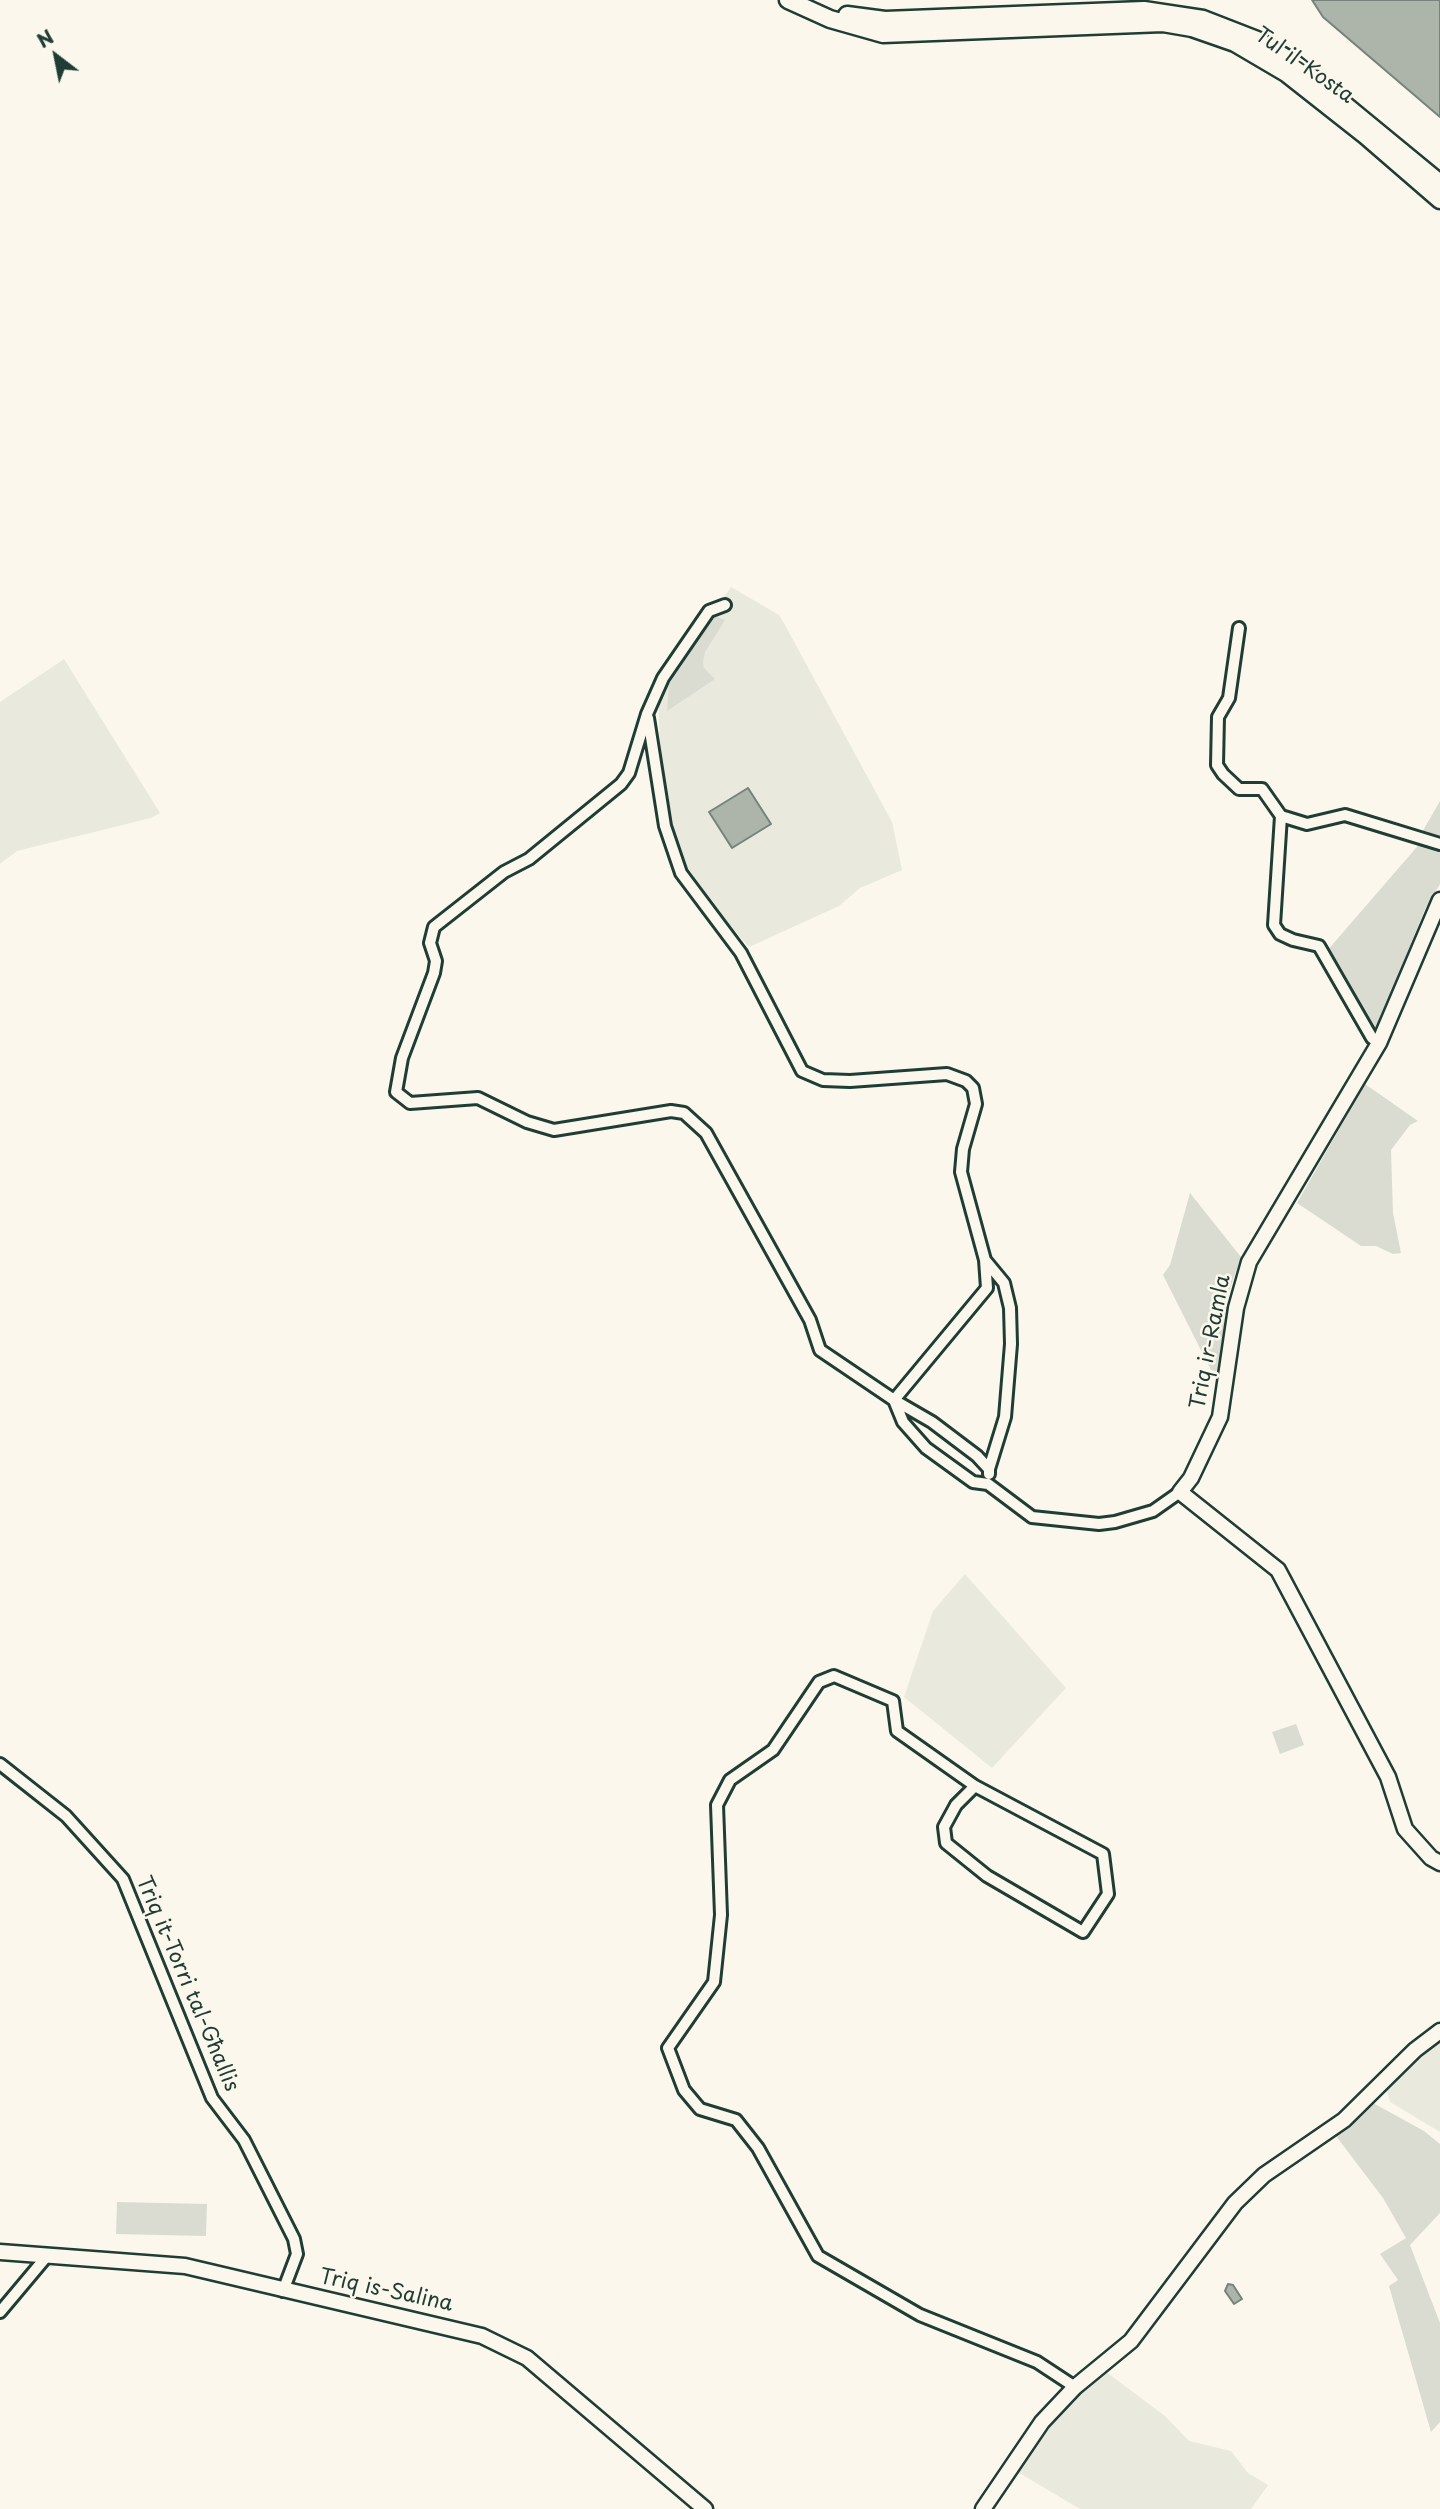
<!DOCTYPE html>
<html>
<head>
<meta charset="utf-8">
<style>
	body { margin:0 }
	#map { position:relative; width:1440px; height:2509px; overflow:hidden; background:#fbf7ec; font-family:"Playpen Sans",sans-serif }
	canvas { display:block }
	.north { position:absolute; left:21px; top:21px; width:70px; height:70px; -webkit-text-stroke:5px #fbf7ec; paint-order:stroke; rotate:328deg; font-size:19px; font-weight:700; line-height:28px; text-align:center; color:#1f3d34 }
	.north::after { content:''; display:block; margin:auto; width:24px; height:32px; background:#1f3d34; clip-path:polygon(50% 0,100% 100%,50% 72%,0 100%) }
</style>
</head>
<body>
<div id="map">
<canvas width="1440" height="2509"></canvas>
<div class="north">N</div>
</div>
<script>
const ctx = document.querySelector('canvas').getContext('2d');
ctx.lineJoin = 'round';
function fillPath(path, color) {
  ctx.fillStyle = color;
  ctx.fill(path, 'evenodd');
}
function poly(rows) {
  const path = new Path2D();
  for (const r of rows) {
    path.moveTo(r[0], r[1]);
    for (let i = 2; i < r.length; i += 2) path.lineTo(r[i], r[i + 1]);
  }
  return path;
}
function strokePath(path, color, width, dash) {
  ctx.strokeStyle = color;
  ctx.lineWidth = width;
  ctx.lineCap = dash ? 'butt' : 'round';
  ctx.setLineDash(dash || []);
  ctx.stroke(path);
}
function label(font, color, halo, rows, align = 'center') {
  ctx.font = font + ' "Playpen Sans",sans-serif';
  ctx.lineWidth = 5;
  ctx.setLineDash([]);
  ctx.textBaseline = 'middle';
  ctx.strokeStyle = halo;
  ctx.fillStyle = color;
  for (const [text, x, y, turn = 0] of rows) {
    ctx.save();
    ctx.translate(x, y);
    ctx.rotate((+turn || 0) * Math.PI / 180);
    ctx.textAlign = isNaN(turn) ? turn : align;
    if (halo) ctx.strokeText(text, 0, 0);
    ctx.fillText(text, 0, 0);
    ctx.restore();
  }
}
const built = poly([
	[731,587,779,615,785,625,892,822,902,870,860,888,839,906,749,947,688,879,666,816,659,728,659,701,669,676],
	[64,659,160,813,151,818,17,851,0,864,0,702],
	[965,1574,1066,1688,992,1768,904,1697,933,1611],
	[1440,2039,1440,2132,1390,2102,1386,2087,1389,2081],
	[1101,2368,1165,2416,1189,2441,1231,2451,1248,2473,1268,2485,1251,2509,1080,2509,1011,2468,1042,2422]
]);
const green = poly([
	[715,616,725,620,705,652,703,662,704,668,715,679,667,711,669,684],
	[1440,801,1440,840,1421,834],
	[1422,841,1440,846,1440,884,1425,909,1373,1037,1326,952],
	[1365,1084,1418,1121,1410,1125,1391,1150,1393,1213,1401,1253,1393,1254,1376,1246,1361,1246,1297,1203],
	[1190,1193,1241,1257,1226,1300,1220,1372,1211,1370,1163,1275,1170,1265],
	[1296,1724,1304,1745,1280,1754,1272,1732],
	[1373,2103,1424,2131,1440,2144,1440,2213,1410,2245,1440,2323,1440,2422,1431,2432,1389,2286,1398,2280,1380,2254,1406,2238,1383,2198,1336,2136],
	[117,2202,207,2204,206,2236,116,2234]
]);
const water = poly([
	[1312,0,1440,0,1440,117,1323,17,1312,0],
	[748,788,771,824,732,848,709,812,748,788],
	[1228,2284,1233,2285,1242,2299,1234,2304,1225,2291,1228,2284]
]);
const minor = poly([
	[725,605,709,611,663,678,647,714,629,773,621,784,529,859,504,872,434,927,430,943,436,961,434,973,402,1058,396,1092,410,1103,478,1098,527,1122,554,1130,671,1111,684,1113,706,1133,810,1320,820,1350,894,1400,903,1422,926,1448,973,1482,988,1484,1032,1517,1099,1524,1115,1522,1153,1511,1180,1492],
	[1239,628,1229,698,1218,717,1217,765,1223,774,1239,789,1262,789,1281,816,1307,824,1345,815,1440,844],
	[648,718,665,826,681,873,741,953,802,1071,823,1080,850,1081,947,1074,966,1081,973,1088,976,1104,963,1149,961,1172,985,1260,1004,1283,1010,1308,1011,1344,1005,1417,989,1469],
	[1281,816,1274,925,1280,934,1293,940,1319,946,1372,1038,1379,1043],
	[985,1260,987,1288,894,1400,932,1422,977,1456,989,1469,989,1474],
	[0,1764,66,1816,123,1879,212,2098,244,2140,294,2239,297,2254,283,2291],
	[975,1786,956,1805,944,1827,946,1843,987,1876,1083,1932,1108,1894,1103,1854,975,1786,897,1731,893,1701,834,1676,819,1682,773,1750,730,1780,717,1805,721,1915,714,1982,668,2048,684,2090,700,2109,736,2120,758,2148,818,2256,920,2315,1037,2362,1075,2387],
	[0,2312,47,2256]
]);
const major = poly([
	[1440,900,1379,1043,1249,1262,1236,1308,1220,1417,1191,1478,1180,1492,1278,1570,1388,1777,1405,1829,1431,1858,1440,1863],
	[0,2252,185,2266,482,2336,527,2358,705,2509],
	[983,2509,1042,2422,1075,2387,1131,2341,1235,2203,1264,2175,1344,2120,1415,2050,1440,2031]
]);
const highway = poly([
	[788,0,830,19,883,34,1163,23,1192,28,1235,43,1286,73,1366,136,1440,200],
	[847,15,885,20,1144,10,1203,19,1257,40,1294,63,1440,183]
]);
const streetNames = [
	["Tul il-Kosta",1304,66,35],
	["Triq ir-Ramla",1211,1342,-79],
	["Triq it-Torri tal-Għallis",187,1984,67],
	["Triq is-Salina",386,2291,12]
];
fillPath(built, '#eae9de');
fillPath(green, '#dbdcd1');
fillPath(water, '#adb4aa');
strokePath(water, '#74847b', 2);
strokePath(minor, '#1f3d34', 16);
strokePath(major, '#1f3d34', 19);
strokePath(highway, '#1f3d34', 21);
strokePath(minor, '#fbf7ec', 10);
strokePath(major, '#fbf7ec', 14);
strokePath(highway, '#fbf7ec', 16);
label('21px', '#1f3d34', '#fbf7ec', streetNames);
</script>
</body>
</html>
